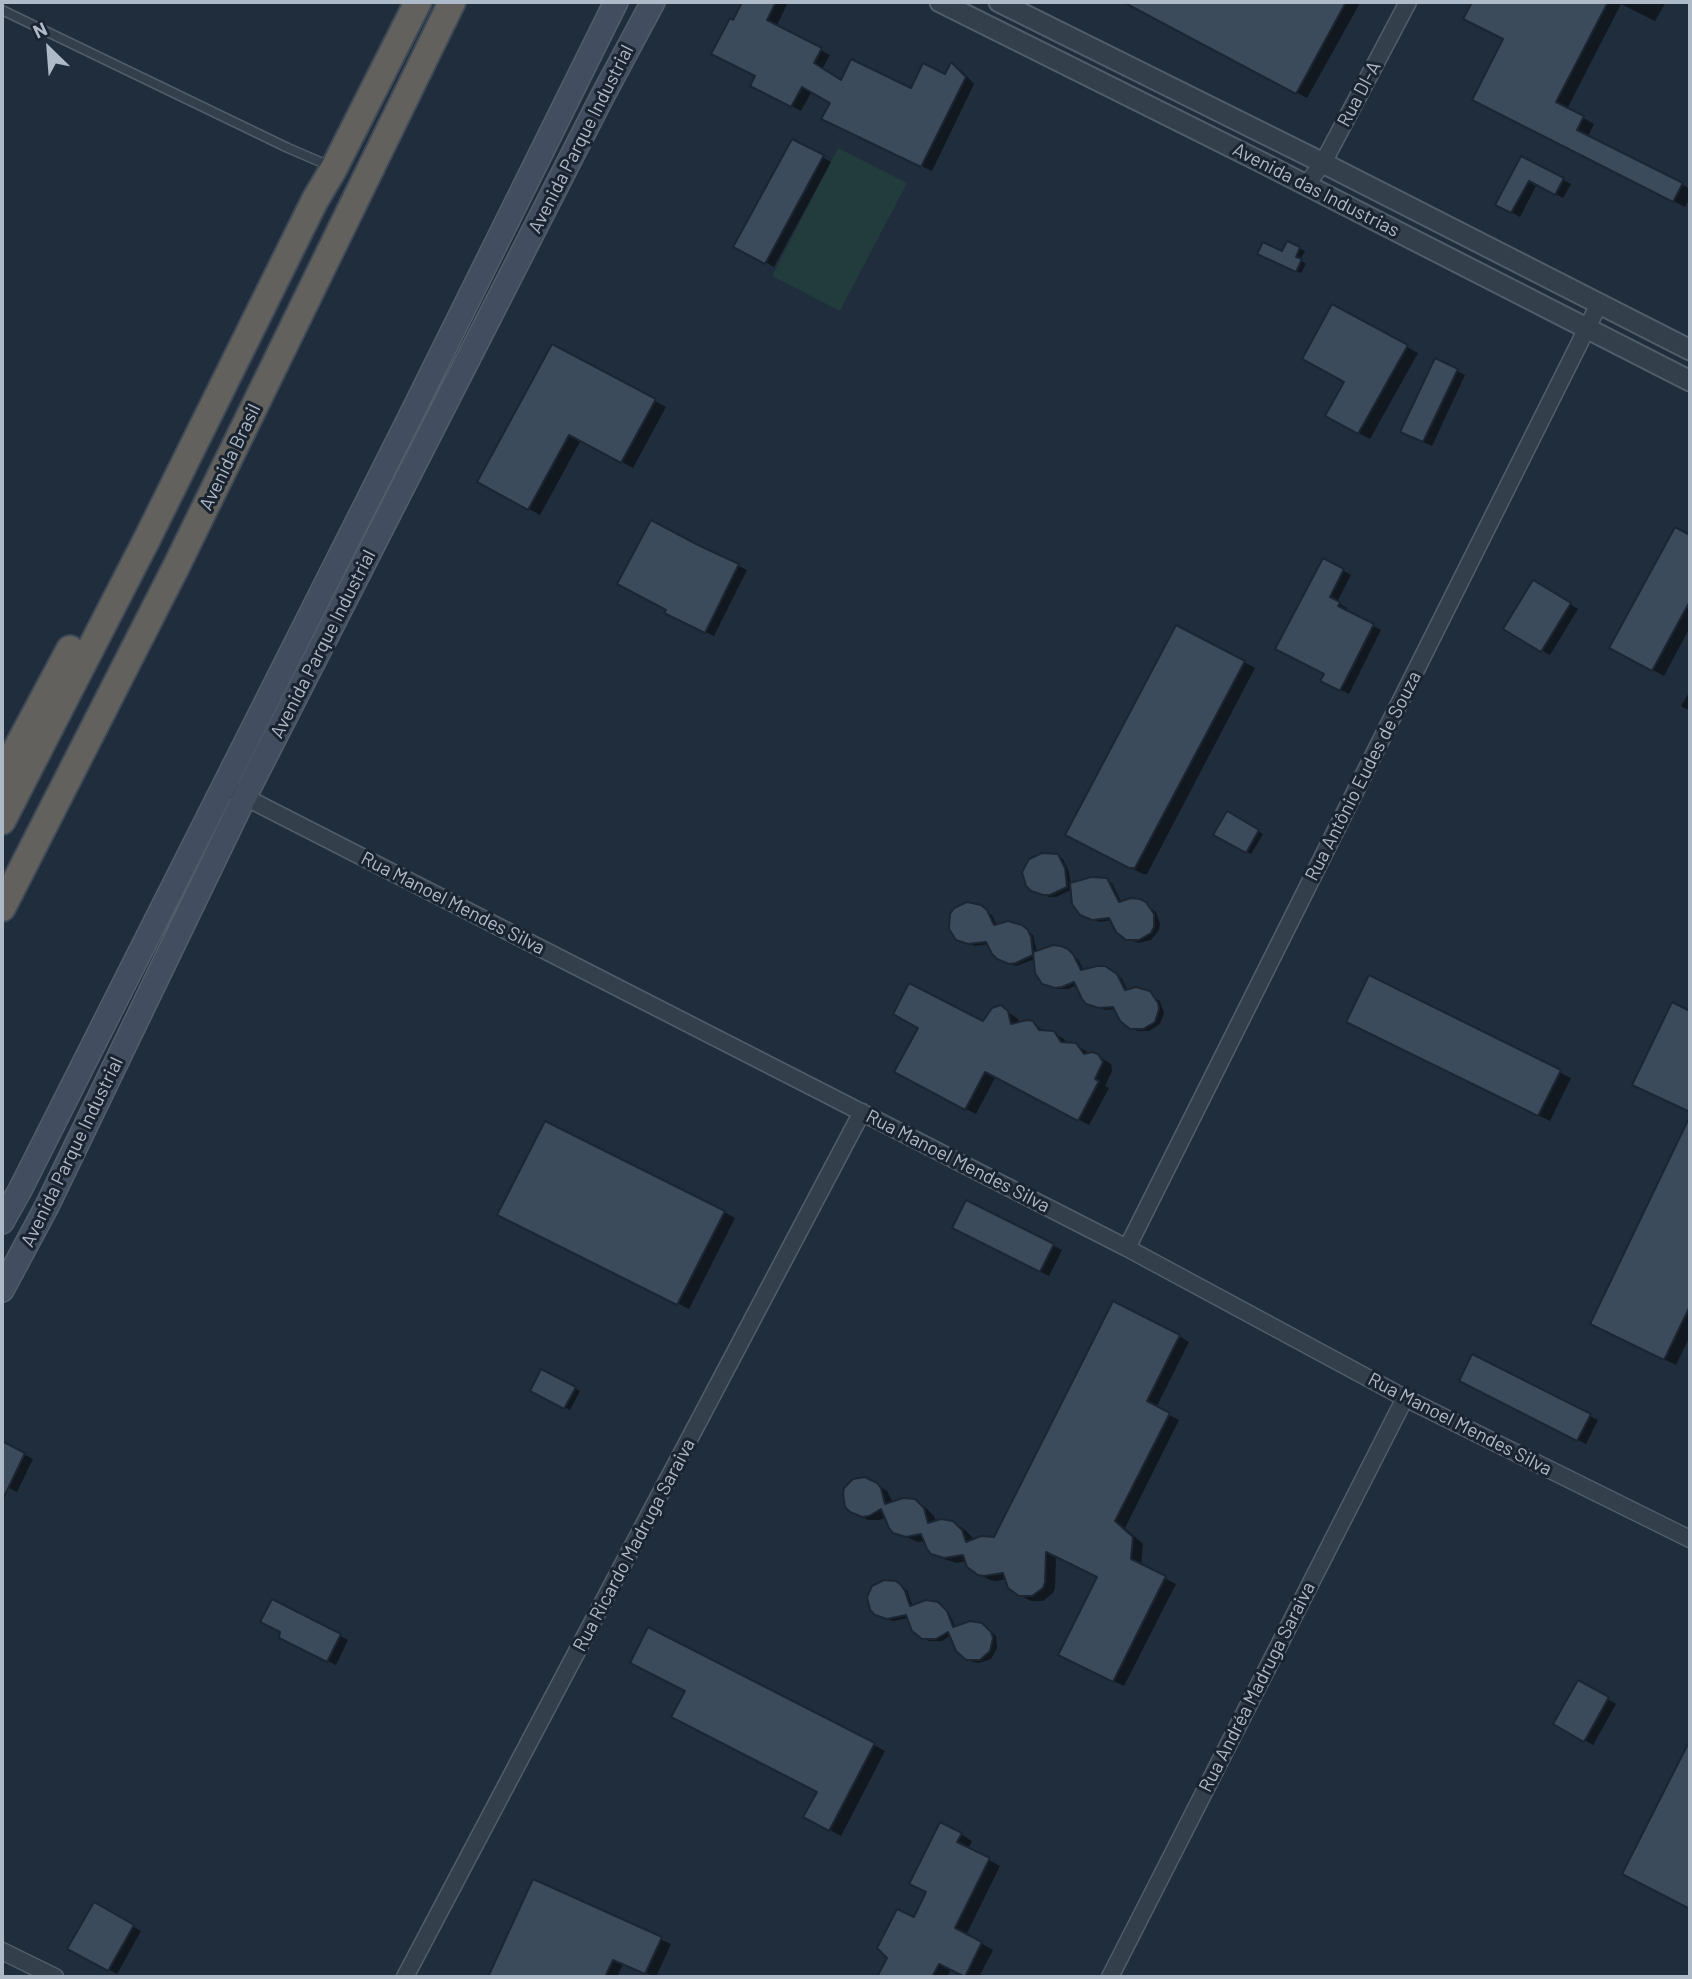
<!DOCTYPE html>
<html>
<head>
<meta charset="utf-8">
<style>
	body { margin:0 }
	#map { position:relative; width:1692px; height:1979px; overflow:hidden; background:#202d3c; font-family:Barlow,sans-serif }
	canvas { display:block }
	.frame { position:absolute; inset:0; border:4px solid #afbac8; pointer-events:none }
	.north { position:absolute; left:14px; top:14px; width:70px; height:70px; -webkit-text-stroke:5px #1a2431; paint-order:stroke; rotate:335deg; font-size:19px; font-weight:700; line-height:28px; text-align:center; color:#afbac8 }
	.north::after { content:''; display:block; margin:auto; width:24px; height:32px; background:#afbac8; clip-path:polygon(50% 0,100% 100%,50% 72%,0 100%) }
</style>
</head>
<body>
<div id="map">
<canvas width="1692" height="1979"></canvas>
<div class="frame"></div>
<div class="north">N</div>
</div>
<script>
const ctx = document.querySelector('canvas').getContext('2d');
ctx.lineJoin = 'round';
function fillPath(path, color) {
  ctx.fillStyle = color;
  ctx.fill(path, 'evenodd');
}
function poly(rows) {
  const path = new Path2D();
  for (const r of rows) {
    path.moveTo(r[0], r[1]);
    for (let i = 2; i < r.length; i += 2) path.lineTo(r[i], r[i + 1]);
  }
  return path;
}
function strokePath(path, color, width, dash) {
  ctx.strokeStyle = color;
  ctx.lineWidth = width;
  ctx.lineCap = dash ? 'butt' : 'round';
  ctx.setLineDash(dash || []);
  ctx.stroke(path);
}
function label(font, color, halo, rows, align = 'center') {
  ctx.font = font + ' Barlow,sans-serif';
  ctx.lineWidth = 6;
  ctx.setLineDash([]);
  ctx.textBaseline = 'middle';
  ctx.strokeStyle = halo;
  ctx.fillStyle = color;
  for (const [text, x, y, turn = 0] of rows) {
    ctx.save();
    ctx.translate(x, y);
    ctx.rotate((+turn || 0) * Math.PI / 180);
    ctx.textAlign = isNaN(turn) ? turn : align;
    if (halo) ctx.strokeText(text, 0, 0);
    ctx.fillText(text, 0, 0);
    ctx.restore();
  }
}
const green = poly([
	[838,148,907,183,840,311,772,276]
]);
const shadow = poly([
	[744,2,788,2,776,27,830,55,822,69,842,82,911,90,946,76,952,64,961,70,974,84,932,171,833,124,832,103,812,91,801,111,762,91,757,76,734,22],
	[1126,2,1357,2,1360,3,1307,98],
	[1474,2,1666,2,1655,21,1621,4,1567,109,1594,124,1588,136,1690,189,1690,197,1685,207,1485,106,1505,39,1465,18],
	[793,141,831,162,774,267,736,246],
	[1522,158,1571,184,1563,198,1537,184,1520,217,1497,204],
	[1288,243,1305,251,1300,260,1306,264,1301,273,1264,256,1283,253],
	[1333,306,1418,353,1370,439,1327,416,1346,381],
	[553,346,666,407,633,468,581,440,540,515,491,488],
	[1436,361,1465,375,1432,446,1410,436],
	[1676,530,1690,537,1690,627,1664,676,1623,654],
	[698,546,747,570,714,636,675,617],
	[1324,560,1351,575,1337,602,1347,608,1346,612,1381,630,1349,694,1331,685],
	[1534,582,1578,609,1550,655,1505,629],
	[1244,662,1255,668,1147,874,1143,874,1078,841],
	[1690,691,1690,711,1681,706],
	[1227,814,1263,834,1251,854,1216,834],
	[1057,855,1063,859,1069,872,1071,885,1106,880,1112,883,1122,903,1145,904,1156,912,1160,924,1159,930,1151,940,1139,943,1127,939,1113,920,1099,922,1087,917,1073,889,1056,897,1050,897,1038,893],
	[974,904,992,915,997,926,1015,923,1033,935,1037,953,1060,948,1078,959,1084,971,1117,974,1122,979,1128,991,1142,990,1160,1001,1164,1013,1160,1024,1149,1031,1137,1031,1131,1027,1116,1009,1105,1010,1093,1006,1077,985,1068,989,1055,989,1049,985,1035,959,1016,966,1004,961,989,944,975,946,963,942],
	[1370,978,1571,1078,1550,1121,1359,1027],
	[1673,1004,1690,1013,1690,1111,1646,1090],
	[1001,1007,1018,1019,1019,1024,1032,1023,1046,1032,1053,1033,1064,1039,1068,1044,1075,1045,1086,1051,1089,1055,1095,1054,1111,1064,1112,1071,1105,1086,1109,1088,1089,1125,996,1076,976,1114,907,1078,983,1023],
	[1690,1120,1690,1336,1676,1365,1592,1324],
	[967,1202,1062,1250,1049,1276,962,1232],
	[724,1212,735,1218,689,1309,511,1221],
	[1179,1336,1189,1342,1156,1408,1179,1420,1125,1528,1143,1544,1141,1566,1176,1584,1124,1686,1070,1660,1099,1577,1056,1556,1055,1588,1053,1593,1043,1601,1031,1601,1020,1595,1007,1579,996,1581,990,1580,979,1574,967,1561,956,1563,944,1559,933,1553,926,1541,918,1542,895,1532,886,1517,880,1520,868,1520,857,1514,876,1484,887,1491,893,1503,915,1501,926,1508,934,1516,936,1522,953,1522,964,1529,972,1537,973,1541,995,1538],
	[542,1371,580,1391,570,1410,532,1391],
	[1469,1385,1590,1416,1598,1420,1586,1444],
	[2,1443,33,1459,17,1492,2,1484],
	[890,1581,907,1590,913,1607,932,1602,948,1611,956,1628,982,1625,987,1628,996,1636,997,1648,991,1659,979,1663,973,1662,967,1658,951,1635,942,1641,929,1641,923,1638,909,1618,893,1621,881,1617],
	[273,1601,348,1640,336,1665,289,1642,282,1632],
	[1579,1682,1616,1704,1593,1745,1555,1723],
	[1690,1744,1690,1908,1624,1873],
	[874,1745,885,1751,841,1836,817,1823],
	[961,1834,972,1841,968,1849,1000,1866,966,1935,993,1950,979,1977,967,1977,951,1969,947,1977,879,1977,889,1957,914,1919],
	[534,1881,671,1944,656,1977,623,1964,617,1977,490,1977],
	[94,1905,141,1931,117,1974,70,1948]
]);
const building = poly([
	[742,2,776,2,767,20,822,48,814,63,841,80,851,59,911,88,923,63,945,74,951,62,966,77,921,167,821,119,830,103,802,87,791,107,750,86,755,76,711,54,730,18,733,20,742,2],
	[1123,2,1346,2,1296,94,1123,2],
	[1472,2,1608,2,1556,102,1584,116,1577,130,1683,183,1673,202,1472,100,1503,39,1463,19,1472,2],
	[792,139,824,155,765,264,733,247,792,139],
	[1521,156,1564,178,1555,195,1529,181,1511,213,1495,205,1521,156],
	[1287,241,1300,247,1296,257,1302,259,1296,272,1257,254,1263,242,1282,251,1287,241],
	[1332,304,1408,345,1358,434,1325,416,1344,382,1302,359,1332,304],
	[552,344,656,399,621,463,569,435,528,510,477,482,552,344],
	[1435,358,1458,369,1423,442,1400,432,1435,358],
	[651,520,698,545,739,564,705,633,664,613,666,610,617,584,651,520],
	[1675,527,1690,535,1690,601,1652,671,1609,648,1675,527],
	[1323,558,1344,569,1330,597,1340,602,1338,606,1374,624,1340,691,1320,681,1324,674,1275,649,1323,558],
	[1533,580,1571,603,1541,652,1503,629,1533,580],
	[1176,625,1245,661,1135,868,1129,868,1065,835,1176,625],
	[1227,811,1259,830,1246,853,1213,835,1227,811],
	[1042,853,1058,854,1065,868,1067,887,1050,895,1043,895,1031,891,1026,886,1022,872,1029,859,1042,853],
	[1091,877,1107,878,1119,902,1131,898,1140,899,1146,902,1154,914,1154,927,1151,933,1139,940,1126,940,1116,932,1109,918,1092,920,1080,915,1072,904,1070,883,1091,877],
	[967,902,981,905,987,910,994,925,1008,921,1022,925,1028,930,1031,937,1033,955,1016,963,1009,964,997,959,992,954,986,942,968,944,956,940,949,929,950,914,954,908,967,902],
	[1053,945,1061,946,1068,949,1073,954,1081,970,1097,966,1105,966,1117,974,1125,990,1136,987,1150,991,1158,1003,1159,1009,1155,1022,1143,1029,1130,1029,1120,1021,1113,1007,1099,1008,1086,1004,1082,999,1074,982,1062,987,1055,988,1042,984,1035,973,1033,952,1053,945],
	[1369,975,1561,1070,1538,1116,1346,1022,1369,975],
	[909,983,983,1021,992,1008,1001,1005,1008,1011,1011,1024,1027,1020,1033,1021,1039,1030,1054,1031,1061,1042,1076,1043,1084,1054,1092,1052,1098,1054,1103,1062,1095,1079,1099,1081,1078,1121,985,1072,965,1110,894,1072,918,1028,893,1014,909,983],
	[1672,1002,1690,1011,1690,1112,1632,1085,1672,1002],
	[1690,1116,1690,1306,1664,1360,1590,1324,1690,1116],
	[545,1121,725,1211,677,1305,497,1215,545,1121],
	[966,1200,1054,1244,1040,1272,952,1228,966,1200],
	[1113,1301,1180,1335,1147,1401,1170,1413,1115,1521,1133,1537,1131,1559,1166,1576,1113,1682,1058,1655,1097,1577,1046,1552,1045,1582,1043,1588,1032,1596,1019,1596,1008,1588,1003,1573,984,1576,978,1575,967,1567,963,1555,944,1558,931,1554,927,1549,921,1534,906,1537,893,1533,889,1528,881,1509,869,1516,862,1517,850,1512,845,1507,843,1494,844,1488,853,1479,865,1477,877,1483,881,1488,885,1504,903,1498,915,1499,924,1508,928,1523,941,1519,953,1521,962,1530,966,1542,981,1536,994,1537,1113,1301],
	[1472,1354,1591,1414,1577,1441,1459,1381,1472,1354],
	[541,1369,576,1387,564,1409,530,1391,541,1369],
	[2,1441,25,1453,2,1501,2,1441],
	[884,1580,896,1581,901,1585,905,1591,910,1606,926,1600,938,1602,947,1611,953,1627,970,1621,982,1623,991,1632,993,1638,990,1651,980,1660,966,1660,956,1651,948,1632,936,1639,922,1639,912,1631,906,1615,887,1619,875,1615,870,1610,867,1597,872,1586,884,1580],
	[272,1599,341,1634,327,1662,279,1638,280,1632,260,1622,272,1599],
	[648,1627,875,1743,829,1831,803,1817,817,1792,671,1717,685,1691,630,1663,648,1627],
	[1578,1680,1609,1697,1584,1742,1553,1724,1578,1680],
	[1690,1740,1690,1909,1622,1874,1690,1740],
	[940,1822,962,1833,957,1842,990,1858,955,1928,982,1942,965,1977,939,1964,932,1977,877,1977,887,1958,877,1948,897,1909,914,1917,926,1892,909,1884,940,1822],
	[533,1879,662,1937,645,1974,613,1960,605,1977,488,1977,533,1879],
	[94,1902,134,1925,108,1971,67,1949,94,1902]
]);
const service = poly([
	[2,10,288,148,332,167]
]);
const minor = poly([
	[1306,185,1323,163,1408,2],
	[235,792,1127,1248,1405,1398,1690,1539],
	[1127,1248,1599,304],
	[2,1951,55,1977],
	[405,1977,862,1112],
	[1110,1977,1405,1398]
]);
const tertiary = poly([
	[940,2,1263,163,1690,381],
	[999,2,1323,163,1690,350]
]);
const secondary = poly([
	[2,1222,20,1190,409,419,616,2],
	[2,1290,47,1206,245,796,602,97,653,2]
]);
const trunk = poly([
	[2,776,70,649],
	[2,821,147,539,315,200,334,168,418,2],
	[2,908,176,567,452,2]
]);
const streetNames = [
	["Rua DI-A",1359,94,-62],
	["Avenida Parque Industrial",581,139,-63],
	["Avenida das Industrias",1316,190,27],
	["Avenida Brasil",230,457,-64],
	["Avenida Parque Industrial",323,644,-63],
	["Rua Antônio Eudes de Souza",1363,776,-63],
	["Rua Manoel Mendes Silva",453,903,27],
	["Avenida Parque Industrial",72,1152,-64],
	["Rua Manoel Mendes Silva",958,1161,27],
	["Rua Manoel Mendes Silva",1460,1424,27],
	["Rua Ricardo Madruga Saraiva",634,1545,-62],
	["Rua Andréa Madruga Saraiva",1257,1687,-63]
];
fillPath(green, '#223b3d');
fillPath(shadow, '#0007');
fillPath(building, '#3c4b5c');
strokePath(building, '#1c2633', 2);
strokePath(service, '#525d6a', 11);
strokePath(minor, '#525d6a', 19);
strokePath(tertiary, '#525d6a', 23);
strokePath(secondary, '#525d6a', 26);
strokePath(trunk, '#3f4a57', 30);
strokePath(service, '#343f4c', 8);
strokePath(minor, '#343f4c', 16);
strokePath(tertiary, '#343f4c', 19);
strokePath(secondary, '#424e60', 23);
strokePath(trunk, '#62615e', 26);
label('19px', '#afbac8', '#1a2431', streetNames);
</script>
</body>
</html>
